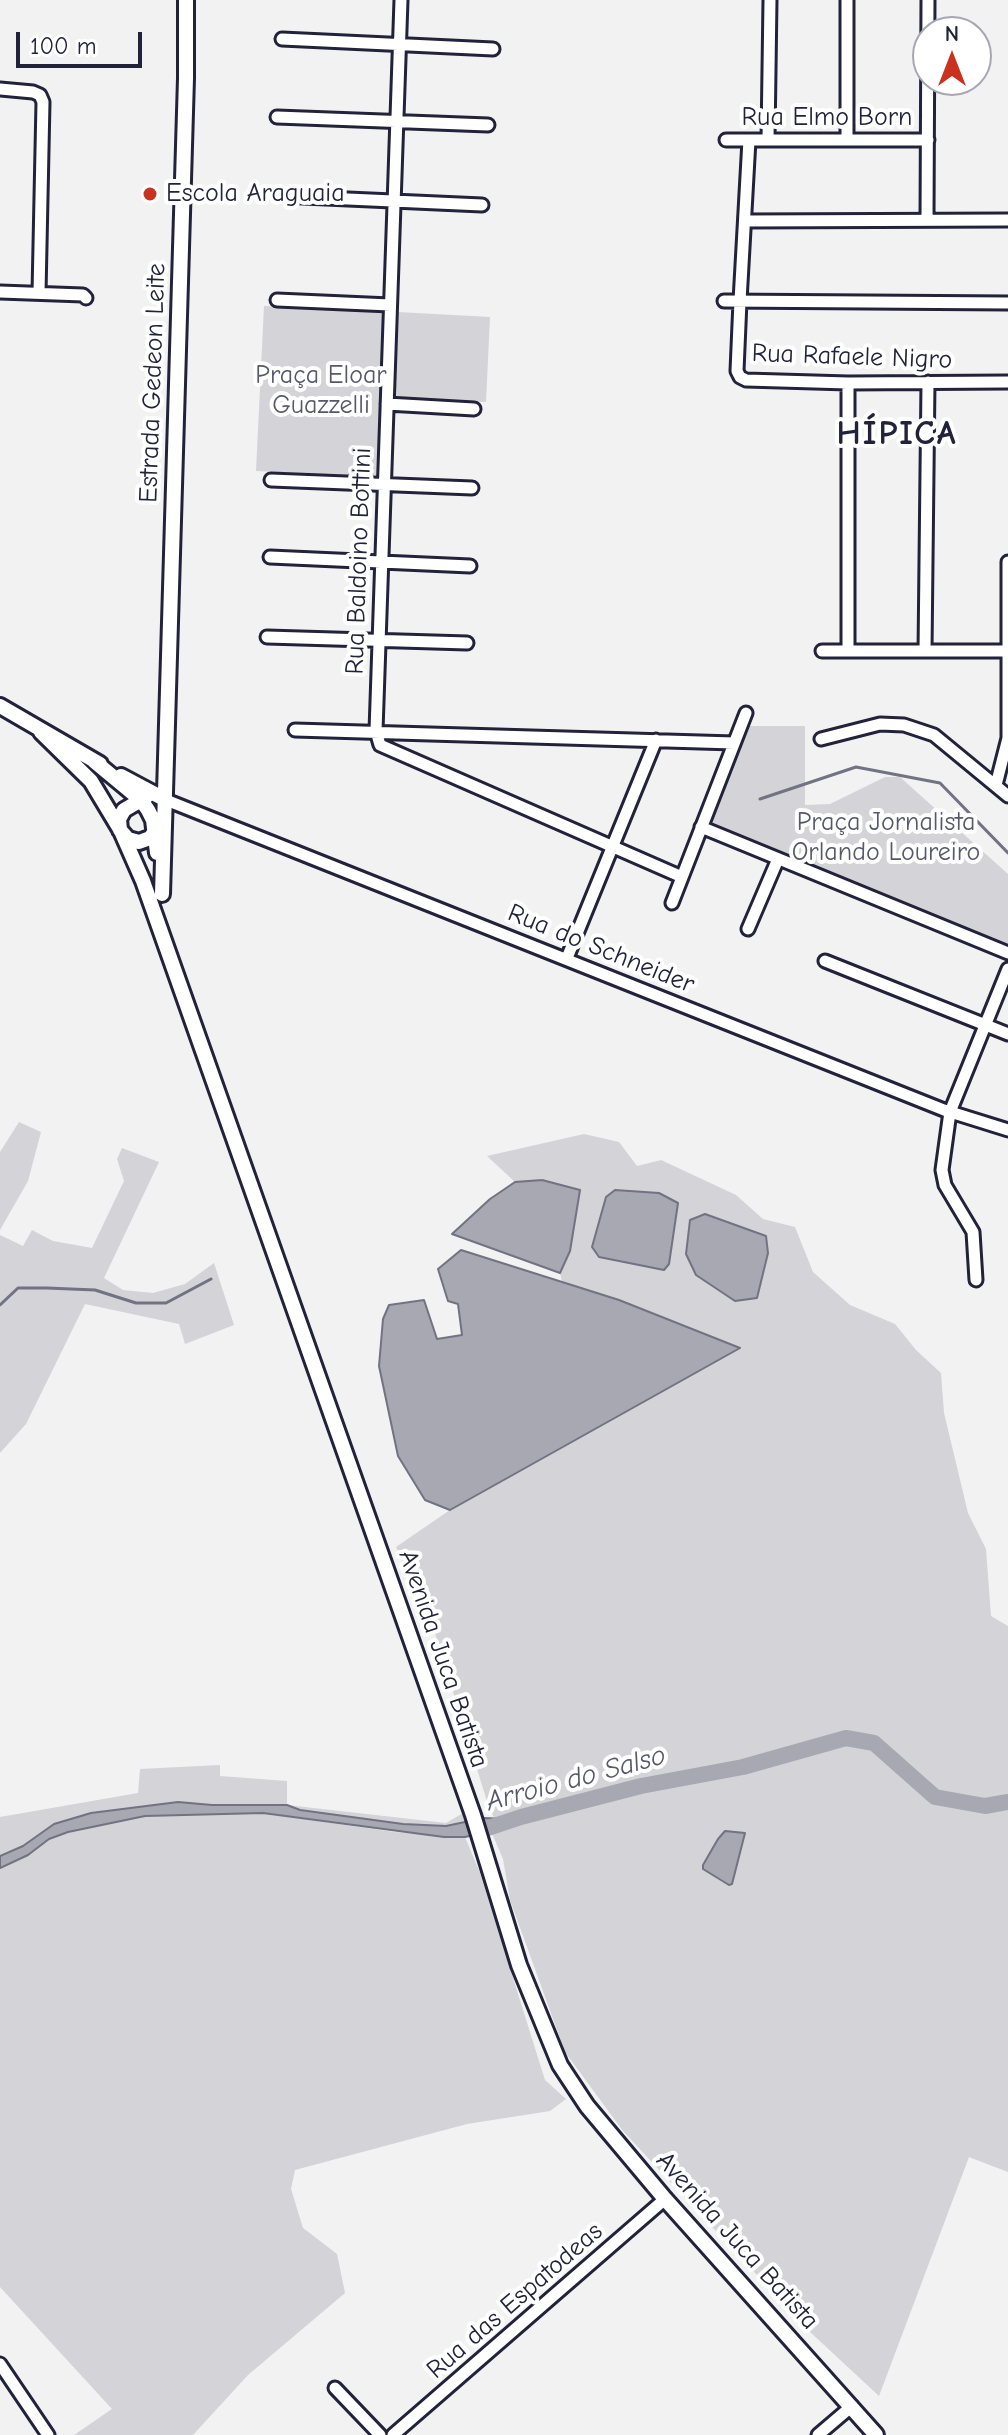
<!DOCTYPE html>
<html>
<head>
<meta charset="utf-8">
<style>
	body { margin:0 }
	#map { position:relative; width:1008px; height:2435px; overflow:hidden; background:#f2f2f3; font-family:"Comic Neue",sans-serif }
	canvas { display:block }
	.north { position:absolute; left:912px; top:16px; width:80px; height:80px; box-sizing:border-box; background:#fff; border:2px solid #a7a7b1; border-radius:50%; rotate:0deg; font-size:22px; font-weight:700; line-height:32px; text-align:center; color:#22223b }
	.north::after { content:''; display:block; margin:auto; width:28px; height:36px; background:#c8321e; clip-path:polygon(50% 0,100% 100%,50% 72%,0 100%) }
	.scale { position:absolute; left:16px; top:32px; width:126px; height:36px; box-sizing:border-box; border:4px solid #22223b; border-top:0; padding-left:10px; font-size:24px; line-height:28px; white-space:nowrap; color:#22223b; -webkit-text-stroke:6px #fff; paint-order:stroke }
</style>
</head>
<body>
<div id="map">
<canvas width="1008" height="2435"></canvas>
<div class="north">N</div>
<div class="scale">100 m</div>
</div>
<script>
const ctx = document.querySelector('canvas').getContext('2d');
ctx.lineJoin = 'round';
function fillPath(path, color) {
  ctx.fillStyle = color;
  ctx.fill(path, 'evenodd');
}
function poly(rows) {
  const path = new Path2D();
  for (const r of rows) {
    path.moveTo(r[0], r[1]);
    for (let i = 2; i < r.length; i += 2) path.lineTo(r[i], r[i + 1]);
  }
  return path;
}
function strokePath(path, color, width, dash) {
  ctx.strokeStyle = color;
  ctx.lineWidth = width;
  ctx.lineCap = dash ? 'butt' : 'round';
  ctx.setLineDash(dash || []);
  ctx.stroke(path);
}
function label(font, color, halo, rows, align = 'center') {
  ctx.font = font + ' "Comic Neue",sans-serif';
  ctx.lineWidth = 8;
  ctx.setLineDash([]);
  ctx.textBaseline = 'middle';
  ctx.strokeStyle = halo;
  ctx.fillStyle = color;
  for (const [text, x, y, turn = 0] of rows) {
    ctx.save();
    ctx.translate(x, y);
    ctx.rotate((+turn || 0) * Math.PI / 180);
    ctx.textAlign = isNaN(turn) ? turn : align;
    if (halo) ctx.strokeText(text, 0, 0);
    ctx.fillText(text, 0, 0);
    ctx.restore();
  }
}
const green = poly([
	[264,306,386,312,378,477,256,471],
	[397,312,490,317,486,402,393,398],
	[747,726,805,726,805,805,830,804,885,777,900,777,1008,874,1008,947,707,823],
	[19,1122,41,1132,28,1181,0,1230,0,1152],
	[584,1134,619,1142,637,1166,661,1160,736,1195,763,1219,795,1227,813,1272,850,1305,895,1324,916,1350,941,1373,944,1413,968,1513,986,1549,991,1616,1008,1626,1008,2172,969,2157,879,2396,809,2331,623,2131,565,2052,510,1900,503,1859,491,1831,506,1828,509,1819,494,1817,490,1811,434,1630,426,1607,396,1547,450,1510,739,1348,562,1281,560,1273,570,1251,542,1180,515,1182,487,1156],
	[122,1148,159,1162,104,1278,123,1290,153,1293,185,1284,214,1263,234,1325,185,1344,179,1324,85,1304,26,1424,0,1453,0,1235,23,1246,32,1230,53,1241,92,1248,124,1181,117,1159],
	[220,1765,220,1776,287,1781,287,1805,446,1823,463,1813,467,1821,446,1826,403,1824,299,1810,287,1805,212,1805,178,1802,91,1813,54,1824,23,1846,0,1856,0,1817,138,1793,140,1769],
	[193,1813,263,1813,394,1832,465,1837,480,1873,545,2080,566,2099,550,2111,467,2124,295,2170,291,2189,303,2228,337,2254,345,2293,248,2375,193,2435,74,2435,112,2409,0,2287,0,1868,28,1855,49,1839,68,1832,145,1816]
]);
const water = poly([
	[542,1180,580,1190,570,1251,560,1273,452,1234,490,1199,515,1182,542,1180],
	[615,1190,659,1193,678,1203,669,1264,664,1270,599,1257,592,1247,606,1197,615,1190],
	[705,1214,766,1236,768,1253,757,1298,735,1301,696,1275,686,1254,690,1220,705,1214],
	[461,1250,619,1300,740,1348,450,1510,425,1500,398,1456,379,1366,383,1319,389,1305,424,1300,437,1339,462,1335,458,1304,448,1301,438,1269,461,1250],
	[178,1802,212,1805,287,1805,300,1810,403,1824,446,1826,484,1818,509,1819,506,1828,465,1837,444,1837,263,1813,145,1816,68,1832,49,1839,28,1855,0,1868,0,1856,23,1846,54,1824,91,1813,178,1802],
	[725,1831,745,1833,732,1884,729,1885,703,1869,703,1865,718,1839,725,1831]
]);
const stream = poly([
	[760,799,856,767,940,783,1008,853],
	[0,1305,18,1288,47,1288,95,1290,136,1303,166,1303,211,1279]
]);
const river = poly([
	[488,1828,521,1817,641,1786,743,1767,846,1738,874,1743,935,1797,985,1806,1008,1802]
]);
const minor = poly([
	[401,0,376,731,380,745,682,877],
	[847,0,847,140],
	[282,39,493,49],
	[0,89,33,92,40,95,43,102,39,293],
	[277,117,488,125],
	[726,140,928,140],
	[749,140,740,301,737,371,740,377,746,380,848,383,1008,382],
	[768,140,770,0],
	[281,196,482,205],
	[927,220,928,0],
	[746,221,1008,220],
	[0,292,83,295,86,298],
	[277,300,390,305],
	[724,301,1008,303],
	[387,404,474,409],
	[271,480,472,488],
	[270,557,470,566],
	[267,637,467,643],
	[822,651,1008,651],
	[848,651,848,383],
	[925,651,928,382],
	[295,730,734,743],
	[821,739,880,724,904,725,934,735,1008,796],
	[996,785,1008,738,1008,562],
	[166,800,944,1110,1008,1130],
	[701,827,1008,953],
	[672,903,746,713],
	[748,929,778,859],
	[567,958,656,740],
	[825,961,1008,1034],
	[976,1280,973,1232,945,1185,942,1170,950,1112,1008,969],
	[0,2364,48,2435],
	[335,2388,380,2435],
	[393,2435,665,2199],
	[818,2435,852,2406]
]);
const major = poly([
	[0,706,100,764],
	[41,732,91,781,121,831,143,881,473,1815,519,1965,560,2065,587,2106,665,2199,876,2435],
	[94,761,141,800,148,810,153,820,157,853],
	[121,776,166,800],
	[120,830,119,819,124,810,146,797],
	[121,831,128,839,139,842,150,838,158,827],
	[162,894,186,78,186,0]
]);
const markers = [
	[150,194,8,"#c8321e"]
];
const streetNames = [
	["Rua Elmo Born",827,118],
	["Rua Rafaele Nigro",852,357,2],
	["Estrada Gedeon Leite",153,383,-88],
	["Rua Baldoino Bottini",359,561,-88],
	["Rua do Schneider",601,949,22],
	["Avenida Juca Batista",443,1659,71],
	["Avenida Juca Batista",737,2241,48],
	["Rua das Espatodeas",515,2301,-41]
];
const poiNames = [
	["Escola Araguaia",166,194]
];
const parkNames = [
	["Praça Eloar",321,376],
	["Guazzelli",321,406],
	["Praça Jornalista",886,823],
	["Orlando Loureiro",886,853]
];
const waterNames = [
	["Arroio do Salso",576,1779,-15]
];
const districtNames = [
	["HÍPICA",897,434]
];
fillPath(green, '#d3d3d8');
fillPath(water, '#a8a8b2');
strokePath(water, '#727282', 2);
strokePath(stream, '#727282', 3);
strokePath(river, '#a8a8b2', 16);
strokePath(minor, '#22223b', 17);
strokePath(major, '#22223b', 20);
strokePath(minor, '#fff', 11);
strokePath(major, '#fff', 14);
for (const [x, y, r, color] of markers) {
  const dot = new Path2D();
  dot.arc(x, y, r, 0, 2 * Math.PI);
  ctx.fillStyle = color;
  ctx.fill(dot);
  strokePath(dot, '#fff', 3);
}
label('26px', '#22223b', '#fff', streetNames);
label('26px', '#22223b', '#fff', poiNames, 'left');
label('26px', '#57576a', '#fff', parkNames);
label('italic 28px', '#58586b', '#fff', waterNames);
ctx.letterSpacing = '2px';
label('bold 34px', '#22223b', '#fff', districtNames);
ctx.letterSpacing = '0px';
</script>
</body>
</html>
